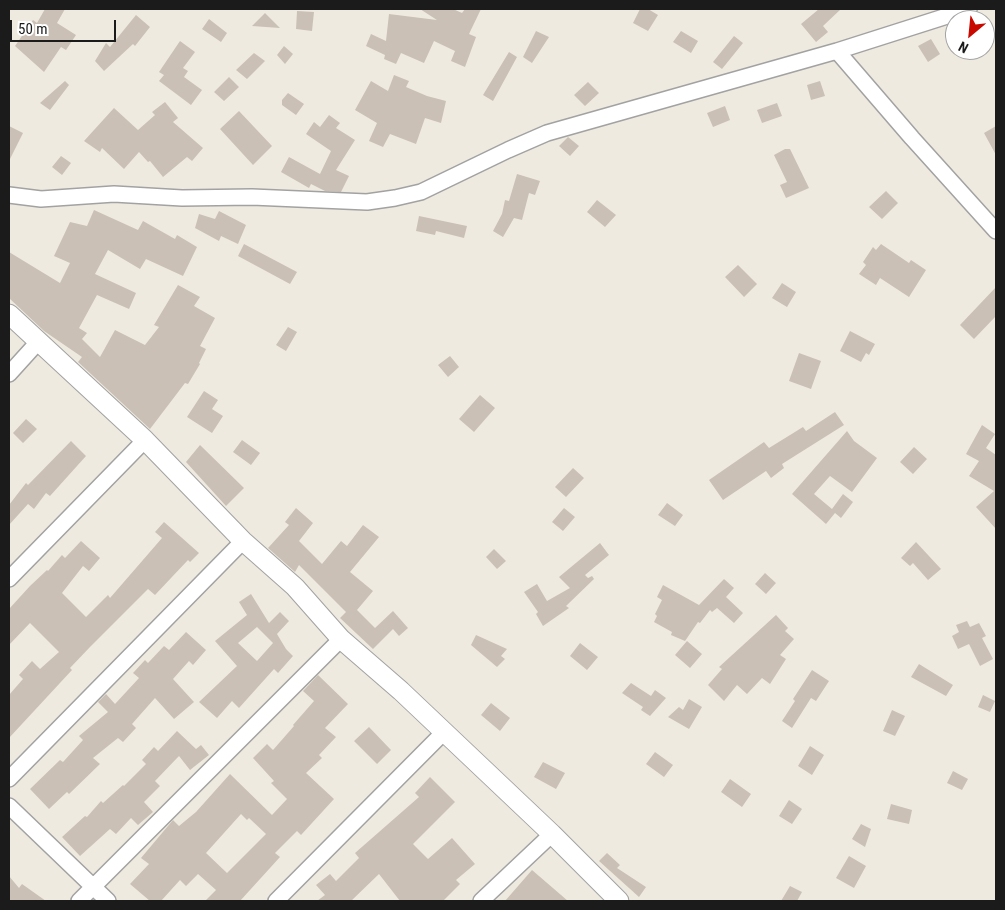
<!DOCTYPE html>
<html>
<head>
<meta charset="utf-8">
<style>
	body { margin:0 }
	#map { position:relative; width:1005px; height:910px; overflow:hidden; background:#eeeae0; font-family:"Roboto Condensed",sans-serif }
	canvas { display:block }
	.frame { position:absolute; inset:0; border:10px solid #1b1b1b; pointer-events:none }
	.north { position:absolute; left:945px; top:10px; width:50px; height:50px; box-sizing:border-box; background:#fff; border:1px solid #a4a4a4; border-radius:50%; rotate:208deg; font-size:14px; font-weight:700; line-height:20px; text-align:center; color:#1b1b1b }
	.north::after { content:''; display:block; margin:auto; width:18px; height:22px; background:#c70900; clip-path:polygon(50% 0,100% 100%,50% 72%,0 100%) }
	.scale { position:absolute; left:10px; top:20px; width:106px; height:22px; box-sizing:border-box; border:2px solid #1b1b1b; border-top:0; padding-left:6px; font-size:15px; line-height:18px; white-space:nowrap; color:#1b1b1b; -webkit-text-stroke:4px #fff; paint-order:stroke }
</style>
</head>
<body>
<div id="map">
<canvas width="1005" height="910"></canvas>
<div class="frame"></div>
<div class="north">N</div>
<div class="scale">50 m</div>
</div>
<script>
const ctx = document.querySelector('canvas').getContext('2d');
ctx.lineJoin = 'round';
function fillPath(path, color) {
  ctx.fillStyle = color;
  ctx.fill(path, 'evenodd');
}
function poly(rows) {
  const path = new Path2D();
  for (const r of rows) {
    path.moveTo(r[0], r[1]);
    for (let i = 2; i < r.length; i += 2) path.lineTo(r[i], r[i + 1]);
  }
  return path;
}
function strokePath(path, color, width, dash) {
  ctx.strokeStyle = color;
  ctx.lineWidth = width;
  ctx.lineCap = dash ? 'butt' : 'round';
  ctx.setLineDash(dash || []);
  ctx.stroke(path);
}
const building = poly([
	[45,9,65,9,57,23,76,35,66,50,61,47,44,72,15,46,33,20,37,23],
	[420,9,453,9,462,13,465,9,481,9,469,34,476,37,465,67,451,61,455,51,434,41,424,63,401,53,396,64,384,59,385,55,366,46,371,34,386,41,389,14,437,20],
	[640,9,648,9,658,15,648,31,633,23],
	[819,9,841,9,823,26,828,32,816,42,801,24],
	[297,11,314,12,312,31,296,29],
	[265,13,280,28,252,26],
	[136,15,150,27,135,46,133,44,104,71,95,61,106,43,110,47],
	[209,19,227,33,221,42,202,29],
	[536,31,549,37,532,63,523,57],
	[681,31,698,41,691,53,673,42],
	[734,36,743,43,722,69,713,62],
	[931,39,940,54,928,62,918,46],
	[180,41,195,52,183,68,188,71,184,77,202,90,191,105,159,81,164,75,159,72],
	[284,46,293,54,285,64,277,55],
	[509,52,517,57,493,101,483,95],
	[254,53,265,61,247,79,236,70],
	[394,75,409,81,406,87,427,96,446,101,441,123,425,118,416,144,390,134,383,147,369,141,377,123,355,110,371,81,388,91],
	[229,77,239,87,224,101,214,92],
	[65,81,69,85,50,110,40,103],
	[820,81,825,96,811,100,807,85],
	[588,82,599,93,585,106,574,95],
	[288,93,304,104,296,115,282,105,282,100],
	[165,102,178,118,173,122,203,148,192,161,187,157,163,177,150,161,148,162,139,152,124,169,102,148,100,152,84,141,114,108,138,130,155,115,152,112],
	[777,103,782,116,762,123,757,110],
	[725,106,730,120,713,127,707,113],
	[239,111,272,146,253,165,220,129],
	[329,115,340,123,336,128,355,140,336,170,349,176,341,192,325,191,311,184,309,188,281,172,289,157,320,174,331,151,306,134,314,122,320,127],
	[9,126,23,133,9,161],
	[996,126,996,155,984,133],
	[568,137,579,146,570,156,559,146],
	[785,149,790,149,809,188,786,198,780,185,787,182,774,155],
	[61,156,71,163,62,175,52,167],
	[517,174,540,181,535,195,529,193,522,220,514,218,503,237,493,231,502,214,505,200,509,201],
	[886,191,898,203,882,219,869,207],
	[597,200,616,215,605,227,587,212],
	[94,210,138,230,143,221,175,239,177,235,197,247,183,276,146,259,140,269,108,250,95,274,136,293,129,309,97,295,79,328,87,333,82,339,100,357,115,330,145,345,159,327,154,325,178,285,200,297,194,306,215,318,200,346,206,349,199,363,200,364,188,384,185,383,150,429,78,362,82,357,44,331,9,298,9,252,60,283,70,263,54,256,70,222,87,226],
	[219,211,246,225,238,244,221,236,219,241,195,228,199,214,215,219],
	[419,216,467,226,464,238,436,231,435,235,416,231],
	[244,244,297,272,290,284,238,256],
	[881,244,909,263,911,260,926,270,909,297,880,278,876,285,859,274,866,265,863,262,873,247,876,250],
	[738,265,757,284,744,297,725,277],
	[782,283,796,292,787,307,772,298],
	[996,287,996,316,974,339,960,325],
	[288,327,297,332,286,351,276,345],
	[850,331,875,344,869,355,866,353,861,362,840,351],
	[799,353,821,361,811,389,789,381],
	[450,356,459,367,448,377,438,365],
	[204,391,218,400,212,409,223,416,212,433,187,417],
	[480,395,495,408,474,432,459,419],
	[835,412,844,425,782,464,784,468,771,478,766,471,723,500,709,480,764,442,769,448,803,427,806,431],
	[26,419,37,429,23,443,13,433],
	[982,425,995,434,986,448,996,455,996,529,976,507,994,491,969,476,979,461,966,454],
	[847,431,854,441,877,458,852,492,830,476,814,494,832,509,843,494,853,502,841,518,835,513,826,524,792,494],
	[242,440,260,453,251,465,233,452],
	[71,441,86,456,50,496,46,493,34,509,28,504,9,525,9,505,26,483,28,485],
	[200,445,244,488,226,506,186,462],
	[914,447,927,459,913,474,900,462],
	[573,468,584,478,566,497,555,487],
	[667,503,683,515,675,526,658,515],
	[296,508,313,523,299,541,322,564,341,541,347,546,363,525,379,537,350,572,373,591,357,610,375,628,393,611,408,628,399,636,393,629,373,649,340,618,346,612,299,565,295,572,268,548,289,525,285,522],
	[564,508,575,517,563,531,552,522],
	[164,522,199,553,190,562,188,560,155,595,148,589,90,647,70,668,72,670,9,738,9,695,23,679,19,675,32,661,40,669,59,652,30,623,9,645,9,609,30,586,47,570,48,571,62,555,65,558,81,541,100,558,89,571,83,566,62,593,86,617,108,595,110,598,162,538,155,532],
	[916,542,941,569,928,580,913,563,910,566,901,558],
	[600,543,609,555,585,575,588,578,592,576,594,579,566,606,569,608,543,626,536,614,538,612,524,592,537,584,547,601,570,588,559,577],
	[494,549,506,561,497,569,486,557],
	[765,573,776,583,766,594,755,584],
	[724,579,734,588,726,597,743,613,734,623,717,608,712,612,710,610,700,623,698,622,685,641,671,635,672,632,654,622,657,616,655,614,662,600,657,597,663,585,699,605],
	[251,594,269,623,280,612,289,621,277,634,286,649,293,656,278,673,274,669,239,708,232,701,217,718,199,702,237,666,215,641,247,615,239,602],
	[257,627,273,643,257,661,238,643],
	[776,615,788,628,785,631,794,639,780,655,786,659,770,684,762,678,747,694,737,685,724,701,708,685,722,669,719,667],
	[967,621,970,627,979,623,986,636,982,638,993,659,980,666,969,644,958,649,952,636,959,632,956,625],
	[186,632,206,650,193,665,189,661,173,679,194,702,174,719,155,698,132,724,136,728,123,742,118,738,93,758,100,764,69,794,67,792,49,809,30,789,60,760,63,762,83,740,79,736,108,712,98,702,106,694,115,704,139,678,133,673,145,660,148,663,164,646,169,650],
	[476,635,507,649,501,656,505,659,497,667,471,645],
	[687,641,702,654,690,668,675,655],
	[580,643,598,657,587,670,570,656],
	[919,664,953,685,946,696,911,677],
	[812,670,829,681,816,701,811,698,792,728,782,721,795,701,793,699],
	[318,675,348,704,325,728,336,737,319,755,322,758,306,773,334,799,301,835,297,831,275,853,280,857,240,901,205,901,216,890,198,874,186,886,180,880,161,901,150,901,130,884,149,864,141,858,173,820,179,826,196,812,230,774,272,815,287,799,271,783,274,781,253,758,267,744,273,750,294,726,293,725,314,701,303,691],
	[241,814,247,820,249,818,266,834,227,873,206,853],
	[631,683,651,696,655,690,666,698,650,716,641,710,643,707,622,693],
	[983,695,995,701,990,712,978,707],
	[689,699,702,707,689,729,668,717,679,707,683,710],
	[491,703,510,718,500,731,481,715],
	[892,710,905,716,895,736,883,731],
	[369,727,391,750,377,764,354,741],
	[177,731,196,749,201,745,209,755,190,770,179,756,155,781,160,786,144,802,153,812,138,825,131,818,116,834,110,829,80,856,62,837,85,816,87,817,101,801,103,803,123,785,124,786,146,764,142,760,154,747,158,751],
	[810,746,824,755,812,775,798,766],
	[655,752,673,765,664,777,646,764],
	[543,762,565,773,556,789,534,777],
	[953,771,968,779,962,790,947,783],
	[430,777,455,802,413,844,428,859,452,838,475,864,456,880,460,884,443,901,400,901,379,874,351,901,317,901,325,895,316,885,330,874,336,881,359,858,355,853,419,797,415,793],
	[730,779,751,794,742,807,721,792],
	[789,800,802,809,792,824,779,816],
	[891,804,912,810,909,824,887,819],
	[861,824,871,829,865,847,852,839],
	[607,853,620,865,617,868,646,887,639,897,599,861],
	[849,856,866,866,854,888,836,878],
	[532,870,568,901,505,901],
	[9,876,19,888,22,884,46,901,9,901],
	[790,886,802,892,797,901,781,901]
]);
const minor = poly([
	[837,51,912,138,996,231],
	[9,195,41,199,114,194,182,198,252,197,367,202,395,198,421,192,508,150,547,133,837,51,969,9],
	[9,374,38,342],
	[9,579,145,440],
	[9,779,243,541],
	[9,806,108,901],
	[79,901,341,639],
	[276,901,443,733],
	[481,901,552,834]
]);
const tertiary = poly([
	[9,314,145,440,243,541,295,587,341,639,401,691,552,834,619,901]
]);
fillPath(building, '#cac0b6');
strokePath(minor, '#a2a2a2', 18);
strokePath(tertiary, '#a2a2a2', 21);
strokePath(minor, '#fff', 15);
strokePath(tertiary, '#fff', 19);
</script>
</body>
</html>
